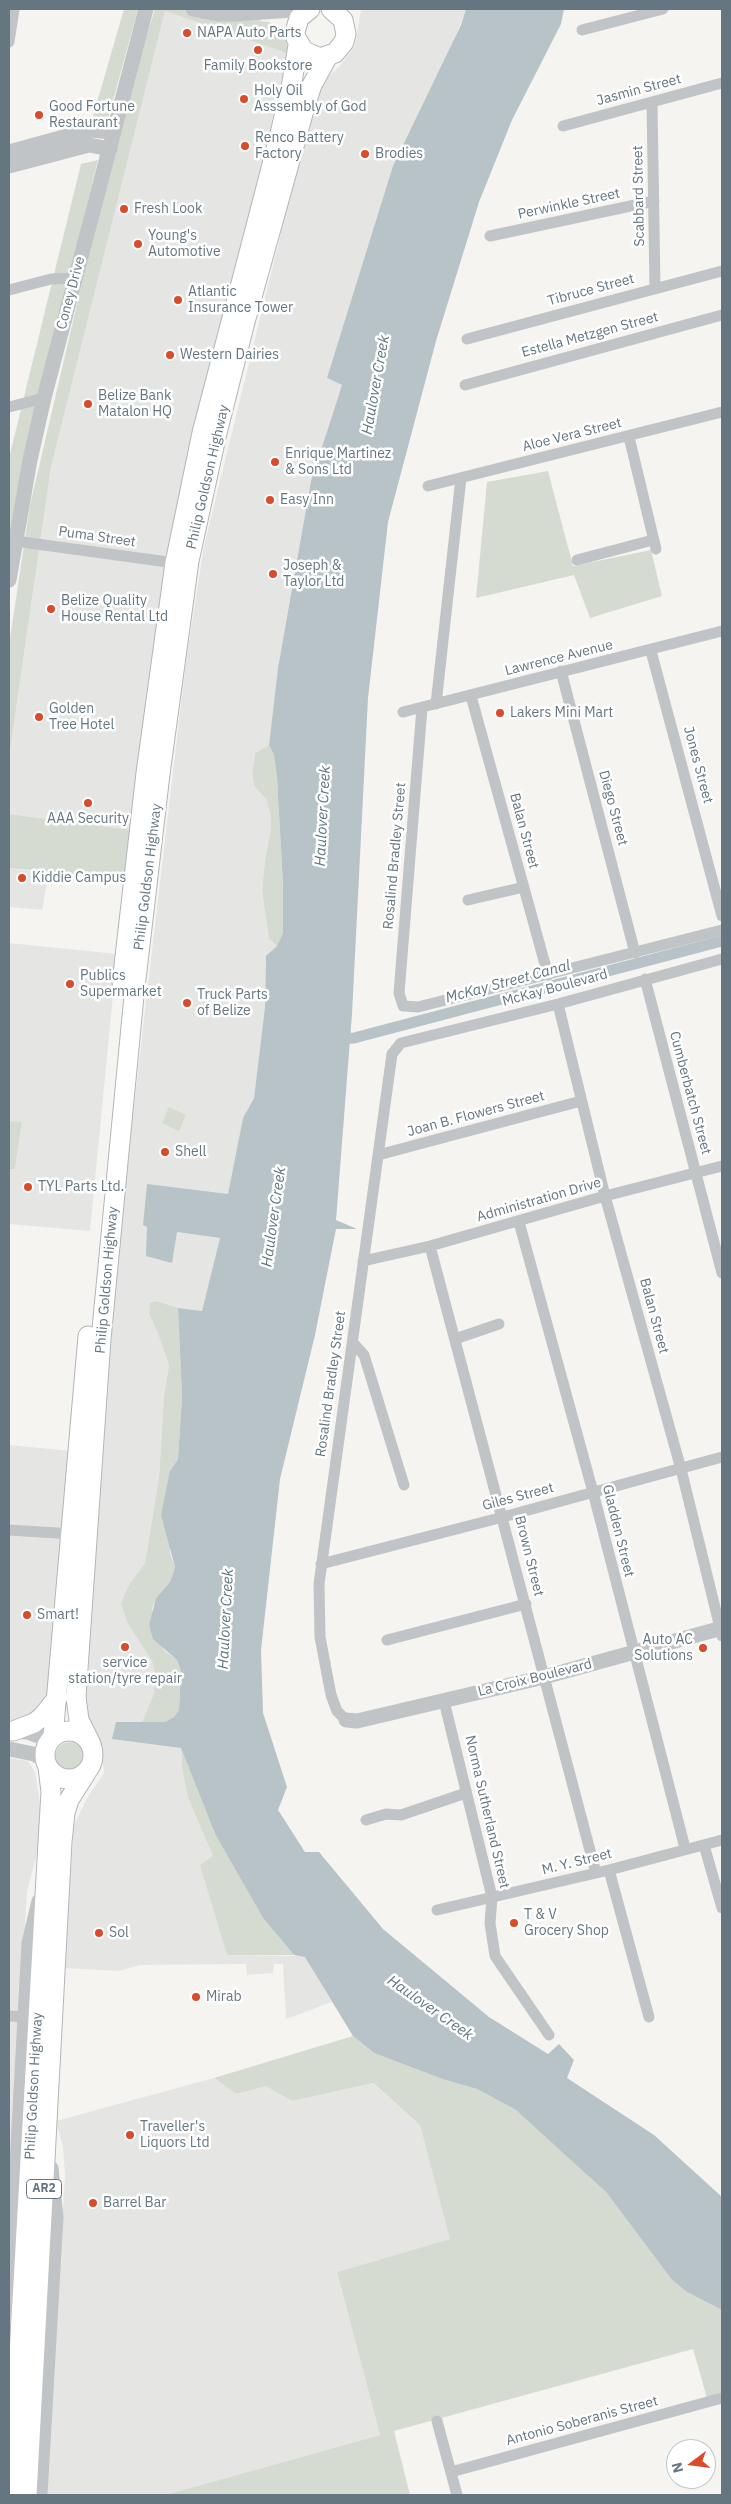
<!DOCTYPE html>
<html>
<head>
<meta charset="utf-8">
<style>
	body { margin:0 }
	#map { position:relative; width:731px; height:2504px; overflow:hidden; background:#f5f4f1; font-family:"IBM Plex Sans",sans-serif }
	canvas { display:block }
	.frame { position:absolute; inset:0; border:10px solid #657681; pointer-events:none }
	.north { position:absolute; left:666px; top:2439px; width:50px; height:50px; box-sizing:border-box; background:#fff; border:1px solid #c1c8cd; border-radius:50%; rotate:255deg; font-size:14px; font-weight:700; line-height:20px; text-align:center; color:#657681 }
	.north::after { content:''; display:block; margin:auto; width:18px; height:22px; background:#da4b2c; clip-path:polygon(50% 0,100% 100%,50% 72%,0 100%) }
</style>
</head>
<body>
<div id="map">
<canvas width="731" height="2504"></canvas>
<div class="frame"></div>
<div class="north">N</div>
</div>
<script>
const ctx = document.querySelector('canvas').getContext('2d');
ctx.lineJoin = 'round';
function fillPath(path, color) {
  ctx.fillStyle = color;
  ctx.fill(path, 'evenodd');
}
function poly(rows) {
  const path = new Path2D();
  for (const r of rows) {
    if (r.length === 3) {
      path.moveTo(r[0] + r[2], r[1]);
      path.arc(r[0], r[1], r[2], 0, 2 * Math.PI);
      continue;
    }
    path.moveTo(r[0], r[1]);
    for (let i = 2; i < r.length; i += 2) path.lineTo(r[i], r[i + 1]);
  }
  return path;
}
function strokePath(path, color, width, dash) {
  ctx.strokeStyle = color;
  ctx.lineWidth = width;
  ctx.lineCap = dash ? 'butt' : 'round';
  ctx.setLineDash(dash || []);
  ctx.stroke(path);
}
function label(font, color, halo, rows, align = 'center') {
  ctx.font = font + ' "IBM Plex Sans",sans-serif';
  ctx.lineWidth = 5;
  ctx.setLineDash([]);
  ctx.textBaseline = 'middle';
  ctx.strokeStyle = halo;
  ctx.fillStyle = color;
  for (const [text, x, y, turn = 0] of rows) {
    ctx.save();
    ctx.translate(x, y);
    ctx.rotate((+turn || 0) * Math.PI / 180);
    ctx.textAlign = isNaN(turn) ? turn : align;
    if (halo) ctx.strokeText(text, 0, 0);
    ctx.fillText(text, 0, 0);
    ctx.restore();
  }
}
const built = poly([
	[361,9,466,9,327,378,342,385,311,481,278,668,269,745,255,753,252,773,254,786,266,799,271,817,271,829,265,860,262,891,269,939,277,946,266,957,265,1007,254,1098,243,1118,228,1195,148,1185,147,1227,171,1263,176,1232,220,1238,202,1311,178,1308,157,1301,149,1314,157,1331,169,1365,164,1396,159,1477,145,1563,130,1583,141,1642,152,1661,156,1678,153,1696,142,1722,116,1723,181,1748,182,1768,188,1798,213,1856,227,1955,305,1956,332,2002,286,2019,283,1964,274,1964,273,1973,247,1975,246,1964,140,1965,119,1971,64,1968,74,1825,87,1798,104,1773,102,1753,94,1739,85,1709,105,1397,131,1130,186,661,204,546,311,111,325,79,339,67,355,46],
	[165,11,289,54,132,830,9,814,9,758,51,467],
	[9,868,49,873,42,910,9,907],
	[9,943,117,954,90,1231,9,1224,9,1169,15,1169,22,1123,9,1121],
	[9,1445,71,1451,51,1696,34,1720,9,1720],
	[9,1758,28,1761,35,1772,42,1817,37,1854,27,1891,9,2222],
	[214,2078,236,2094,266,2085,292,2101,372,2083,420,2125,451,2239,337,2272,380,2435,165,2495,46,2495,65,2176,63,2147,56,2121]
]);
const green = poly([
	[124,9,138,9,108,119,91,123],
	[155,9,264,9,260,21,270,22,284,33,289,54,165,11,51,467,9,758,9,645,30,505,84,274,138,63],
	[98,160,28,442,9,541,9,458,81,164],
	[548,471,573,566,651,550,662,596,590,618,574,575,476,598,487,482],
	[269,745,274,755,277,778,283,885,283,933,277,946,269,939,262,891,265,860,271,829,271,817,266,799,254,786,252,773,255,753],
	[9,814,132,830,126,879,9,868],
	[169,1107,186,1115,179,1131,162,1123],
	[9,1121,22,1122,15,1169,9,1169],
	[157,1301,178,1308,182,1397,178,1459,170,1471,170,1553,175,1567,170,1582,156,1598,152,1609,164,1650,177,1660,181,1671,179,1710,174,1717,165,1722,142,1722,153,1696,156,1678,152,1661,127,1622,121,1603,130,1583,145,1563,159,1477,164,1396,169,1365,157,1331,149,1314,150,1303],
	[70,1757,15],
	[181,1748,215,1834,263,1918,294,1955,227,1955,200,1865,213,1856,188,1798,182,1768],
	[353,2036,374,2053,442,2079,477,2089,516,2110,571,2158,606,2192,672,2280,687,2292,722,2310,722,2394,707,2398,693,2349,394,2431,410,2495,165,2495,380,2435,337,2272,450,2239,420,2125,373,2083,292,2101,266,2086,236,2094,214,2078]
]);
const water = poly([
	[466,9,564,9,561,24,512,120,479,202,436,341,388,522,368,698,352,1014,336,1220,357,1229,336,1229,315,1335,280,1479,261,1650,263,1713,287,1787,278,1810,305,1852,319,1852,383,1929,489,2017,548,2054,559,2044,574,2060,567,2078,654,2135,722,2197,722,2310,687,2292,672,2280,606,2192,516,2110,477,2089,442,2079,374,2053,353,2036,305,1957,294,1955,263,1918,215,1834,181,1748,112,1739,116,1722,165,1722,174,1717,179,1710,181,1671,177,1660,153,1639,149,1625,156,1598,170,1582,175,1567,161,1515,170,1471,178,1459,182,1397,178,1308,202,1311,220,1238,177,1232,172,1263,146,1256,147,1227,143,1225,147,1184,228,1194,243,1118,254,1098,265,1007,266,956,277,946,283,933,283,885,277,778,274,755,269,745,278,668,311,481,342,385,327,378,393,166,461,25]
]);
const canal = poly([
	[335,1039,354,1038,722,941]
]);
const minor = poly([
	[582,30,663,9],
	[9,42,14,9],
	[652,103,655,288],
	[563,126,722,83],
	[490,236,654,201],
	[9,290,51,279,75,278],
	[467,339,722,271],
	[465,385,722,315],
	[9,407,44,398],
	[629,437,656,549],
	[428,486,722,412],
	[15,541,175,563],
	[577,560,653,540],
	[651,651,722,916],
	[561,671,635,953],
	[471,696,548,975],
	[436,704,461,478],
	[422,708,399,993,403,1006,418,1007,722,930],
	[403,712,722,631],
	[468,900,524,887],
	[645,979,722,1273],
	[558,1004,605,1196,681,1469,722,1636],
	[378,1155,581,1101],
	[519,1222,593,1492,685,1848],
	[430,1246,596,1873],
	[363,1261,430,1246,605,1196,722,1166],
	[455,1339,499,1324],
	[353,1343,364,1355,404,1485],
	[9,1530,73,1534],
	[321,1564,503,1517,722,1457],
	[387,1640,526,1604],
	[444,1701,492,1897,490,1923,495,1956,549,2035],
	[346,1720,337,1711,331,1695,320,1637,319,1584,392,1054,401,1043,558,1004,722,959],
	[366,1820,386,1814,401,1815,466,1793],
	[704,1845,722,1908],
	[609,1870,649,2017],
	[437,1910,609,1870,722,1840],
	[9,2016,27,2017],
	[437,2421,457,2495],
	[451,2472,722,2398]
]);
const tertiary = poly([
	[193,9,218,14,234,14,308,9],
	[9,152,89,130,114,132],
	[9,166,89,145,110,149],
	[9,580,30,460,44,398,146,9],
	[346,1720,357,1721,544,1677,722,1628],
	[13,1731,27,1732,50,1740],
	[9,1749,34,1754,46,1761],
	[9,2313,29,1943,39,1901],
	[40,2495,56,2217,51,2168]
]);
const primary = poly([
	[310,9,299,18,295,32,296,38,304,51,320,58,335,53,344,42,346,34,343,20,331,9],
	[122,983,146,773,175,563,202,433,279,138,292,82,298,45],
	[69,1755,24],
	[13,1731,34,1723,42,1717,58,1697],
	[53,1737,88,1336],
	[91,1744,79,1720,76,1697,101,1339,134,996,160,774,189,561,217,433,245,322,306,103,312,85,328,56],
	[11,2495,48,1842,51,1792,48,1767],
	[27,2495,62,1842,65,1813,69,1800,86,1773]
]);
const markers = [
	[187,33,5,"#da4b2c"],
	[258,50,5,"#da4b2c"],
	[244,99,5,"#da4b2c"],
	[39,115,5,"#da4b2c"],
	[245,146,5,"#da4b2c"],
	[365,154,5,"#da4b2c"],
	[124,209,5,"#da4b2c"],
	[138,244,5,"#da4b2c"],
	[178,300,5,"#da4b2c"],
	[170,355,5,"#da4b2c"],
	[88,404,5,"#da4b2c"],
	[275,462,5,"#da4b2c"],
	[270,500,5,"#da4b2c"],
	[273,574,5,"#da4b2c"],
	[51,609,5,"#da4b2c"],
	[500,713,5,"#da4b2c"],
	[39,717,5,"#da4b2c"],
	[88,803,5,"#da4b2c"],
	[22,878,5,"#da4b2c"],
	[70,984,5,"#da4b2c"],
	[187,1003,5,"#da4b2c"],
	[165,1152,5,"#da4b2c"],
	[28,1187,5,"#da4b2c"],
	[27,1615,5,"#da4b2c"],
	[125,1647,5,"#da4b2c"],
	[703,1648,5,"#da4b2c"],
	[514,1923,5,"#da4b2c"],
	[99,1933,5,"#da4b2c"],
	[196,1997,5,"#da4b2c"],
	[130,2135,5,"#da4b2c"],
	[93,2203,5,"#da4b2c"]
];
const shields = [
	[44,2189,35]
];
const shieldNames = [
	["AR2",44,2189]
];
const poiNames = [
	["NAPA Auto Parts",197,33],
	["Family Bookstore",258,66,"center"],
	["Holy Oil",254,91],
	["Asssembly of God",254,107],
	["Good Fortune",49,107],
	["Restaurant",49,123],
	["Renco Battery",255,138],
	["Factory",255,154],
	["Brodies",375,154],
	["Fresh Look",134,209],
	["Young's",148,236],
	["Automotive",148,252],
	["Atlantic",188,292],
	["Insurance Tower",188,308],
	["Western Dairies",180,355],
	["Belize Bank",98,396],
	["Matalon HQ",98,412],
	["Enrique Martinez",285,454],
	["& Sons Ltd",285,470],
	["Easy Inn",280,500],
	["Joseph &",283,566],
	["Taylor Ltd",283,582],
	["Belize Quality",61,601],
	["House Rental Ltd",61,617],
	["Golden",49,709],
	["Tree Hotel",49,725],
	["Lakers Mini Mart",510,713],
	["AAA Security",88,819,"center"],
	["Kiddie Campus",32,878],
	["Publics",80,976],
	["Supermarket",80,992],
	["Truck Parts",197,995],
	["of Belize",197,1011],
	["Shell",175,1152],
	["TYL Parts Ltd.",38,1187],
	["Smart!",37,1615],
	["Auto AC",693,1640,"right"],
	["Solutions",693,1656,"right"],
	["service",125,1663,"center"],
	["station/tyre repair",125,1679,"center"],
	["T & V",524,1915],
	["Grocery Shop",524,1931],
	["Sol",109,1933],
	["Mirab",206,1997],
	["Traveller's",140,2127],
	["Liquors Ltd",140,2143],
	["Barrel Bar",103,2203]
];
const streetNames = [
	["Jasmin Street",639,90,-15],
	["Scabbard Street",639,196,-91],
	["Perwinkle Street",569,204,-12],
	["Tibruce Street",591,290,-15],
	["Coney Drive",71,293,-75],
	["Estella Metzgen Street",590,335,-15],
	["Aloe Vera Street",572,435,-14],
	["Philip Goldson Highway",208,477,-77],
	["Puma Street",97,537,8],
	["Lawrence Avenue",559,658,-14],
	["Jones Street",698,765,75],
	["Diego Street",613,808,75],
	["Balan Street",524,831,75],
	["Rosalind Bradley Street",395,856,-85],
	["Philip Goldson Highway",148,877,-83],
	["McKay Boulevard",555,988,-15],
	["Cumberbatch Street",690,1093,75],
	["Joan B. Flowers Street",476,1114,-15],
	["Administration Drive",539,1200,-16],
	["Philip Goldson Highway",107,1280,-85],
	["Balan Street",654,1316,75],
	["Rosalind Bradley Street",331,1384,-82],
	["Giles Street",518,1497,-15],
	["Gladden Street",618,1531,76],
	["Brown Street",529,1556,76],
	["La Croix Boulevard",535,1678,-14],
	["Norma Sutherland Street",487,1812,77],
	["M. Y. Street",577,1862,-14],
	["Philip Goldson Highway",34,2086,-87],
	["Antonio Soberanis Street",582,2421,-15]
];
const waterNames = [
	["Haulover Creek",376,385,-80],
	["Haulover Creek",323,816,-87],
	["McKay Street Canal",508,982,-15],
	["Haulover Creek",274,1217,-82],
	["Haulover Creek",226,1619,-87],
	["Haulover Creek",430,2008,35]
];
fillPath(built, '#e5e6e4');
fillPath(green, '#d6dbd2');
fillPath(water, '#b7c3c6');
strokePath(canal, '#b7c3c6', 11);
strokePath(primary, '#b1b6b9', 21);
strokePath(minor, '#c0c4c7', 11);
strokePath(tertiary, '#c0c4c7', 15);
strokePath(primary, '#fff', 19);
for (const [x, y, r, color] of markers) {
  const dot = new Path2D();
  dot.arc(x, y, r, 0, 2 * Math.PI);
  ctx.fillStyle = color;
  ctx.fill(dot);
  strokePath(dot, '#fff', 2);
}
for (const [x, y, w] of shields) {
  const box = new Path2D();
  box.roundRect(x - w / 2, y - 9.5, w, 19, 4);
  ctx.fillStyle = '#fff';
  ctx.fill(box);
  strokePath(box, '#657681', 1);
}
label('bold 12px', '#657681', null, shieldNames);
label('14px', '#657681', '#fff', poiNames, 'left');
label('14px', '#657681', '#fff', streetNames);
label('italic 15px', '#61777e', '#fff', waterNames);
</script>
</body>
</html>
